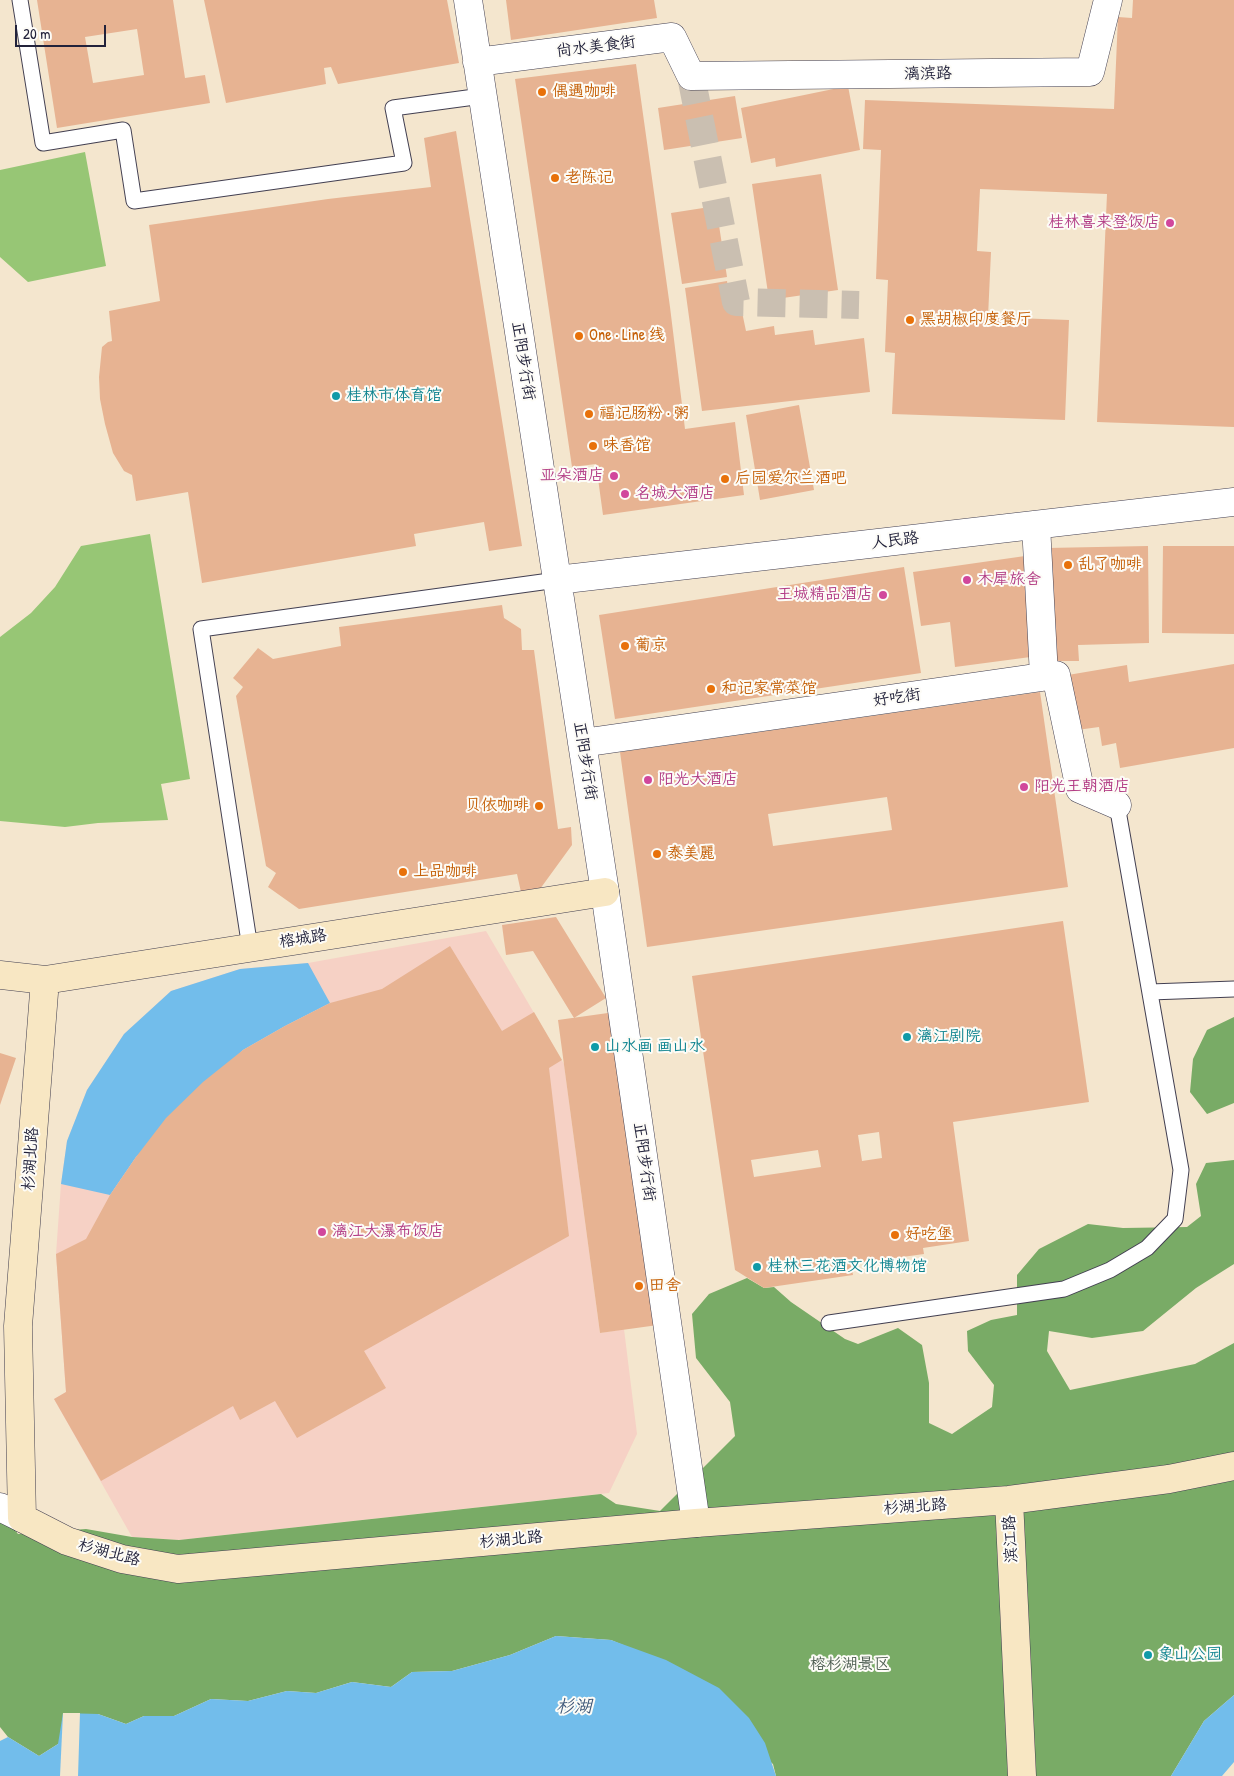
<!DOCTYPE html>
<html>
<head>
<meta charset="utf-8">
<style>
	body { margin:0 }
	#map { position:relative; width:1234px; height:1776px; overflow:hidden; background:#f4e6ce; font-family:"Patrick Hand",sans-serif }
	canvas { display:block }
	.scale { position:absolute; left:15px; top:25px; width:91px; height:22px; box-sizing:border-box; border:2px solid #22223b; border-top:0; padding-left:6px; font-size:15px; line-height:18px; white-space:nowrap; color:#22223b; -webkit-text-stroke:4px #fdfcf7; paint-order:stroke }
</style>
</head>
<body>
<div id="map">
<canvas width="1234" height="1776"></canvas>
<div class="scale">20 m</div>
</div>
<script>
const ctx = document.querySelector('canvas').getContext('2d');
ctx.lineJoin = 'round';
function fillPath(path, color) {
  ctx.fillStyle = color;
  ctx.fill(path, 'evenodd');
}
function poly(rows) {
  const path = new Path2D();
  for (const r of rows) {
    path.moveTo(r[0], r[1]);
    for (let i = 2; i < r.length; i += 2) path.lineTo(r[i], r[i + 1]);
  }
  return path;
}
function strokePath(path, color, width, dash) {
  ctx.strokeStyle = color;
  ctx.lineWidth = width;
  ctx.lineCap = dash ? 'butt' : 'round';
  ctx.setLineDash(dash || []);
  ctx.stroke(path);
}
function label(font, color, halo, rows, align = 'center') {
  ctx.font = font + ' "Patrick Hand","LXGW WenKai TC",sans-serif';
  ctx.lineWidth = 4;
  ctx.setLineDash([]);
  ctx.textBaseline = 'middle';
  ctx.strokeStyle = halo;
  ctx.fillStyle = color;
  for (const [text, x, y, turn = 0] of rows) {
    ctx.save();
    ctx.translate(x, y);
    ctx.rotate((+turn || 0) * Math.PI / 180);
    ctx.textAlign = isNaN(turn) ? turn : align;
    if (halo) ctx.strokeText(text, 0, 0);
    ctx.fillText(text, 0, 0);
    ctx.restore();
  }
}
const built = poly([
	[486,931,564,1064,600,1333,624,1329,637,1434,609,1493,179,1540,132,1537,54,1399,66,1392,56,1254,61,1184,67,1141,87,1090,124,1034,171,991,240,969,308,963]
]);
const green = poly([
	[85,152,106,266,28,282,0,257,0,170],
	[150,534,190,779,161,784,168,820,98,823,65,827,0,821,0,637,31,613,55,587,81,546]
]);
const forest = poly([
	[1234,1017,1234,1103,1207,1114,1190,1092,1193,1059,1207,1030],
	[1234,1160,1234,1264,1196,1288,1143,1331,1092,1338,1049,1331,1047,1351,1070,1390,1195,1364,1234,1343,1234,1695,1204,1721,1171,1776,776,1776,773,1764,630,1648,611,1640,556,1636,510,1655,452,1671,412,1672,391,1687,352,1682,316,1693,287,1691,248,1701,211,1699,174,1716,144,1716,126,1724,98,1714,58,1744,39,1756,8,1737,0,1727,0,1510,18,1534,86,1529,132,1537,179,1540,601,1494,616,1504,660,1511,735,1436,730,1402,696,1358,692,1314,709,1294,747,1278,764,1288,774,1287,791,1302,845,1339,858,1344,898,1328,922,1345,929,1383,929,1423,952,1434,992,1407,994,1385,968,1351,967,1331,991,1320,1017,1315,1017,1275,1039,1249,1088,1224,1123,1228,1187,1227,1201,1216,1196,1184,1206,1163]
]);
const water = poly([
	[308,963,330,1003,285,1026,243,1050,136,1157,110,1195,61,1184,67,1141,87,1090,124,1034,171,991,240,969],
	[556,1636,611,1640,666,1660,719,1688,749,1718,765,1743,776,1776,0,1776,0,1741,8,1737,39,1756,58,1744,63,1713,98,1714,126,1724,144,1716,174,1716,211,1699,248,1701,287,1691,316,1693,352,1682,391,1687,412,1672,452,1671,510,1655],
	[1234,1695,1234,1762,1222,1776,1171,1776,1204,1721]
]);
const pier = poly([
	[63,1713,80,1713,78,1776,60,1776]
]);
const building = poly([
	[37,0,173,0,185,78,205,75,210,103,57,128],
	[137,29,144,75,93,83,85,37],
	[204,0,447,0,459,63,338,84,331,67,324,68,326,84,226,103],
	[506,0,654,0,657,18,511,40],
	[1133,0,1234,0,1234,427,1097,422,1107,194,980,189,977,251,991,252,988,317,1069,320,1065,420,892,414,895,353,885,352,888,280,876,279,881,150,863,149,865,100,1114,109,1118,17,1132,18],
	[636,64,670,307,685,429,735,422,744,495,603,515,596,464,572,467,515,79],
	[848,86,860,150,776,167,775,158,751,163,741,108],
	[735,96,742,138,664,150,658,108],
	[456,131,522,546,489,551,484,522,414,534,416,546,202,583,188,492,136,501,132,475,124,471,113,453,105,424,100,399,99,377,102,347,108,342,112,341,109,311,160,301,149,225,328,199,431,187,424,138],
	[821,174,838,290,769,300,752,184],
	[716,206,727,277,682,284,671,213],
	[727,281,732,313,742,312,746,331,774,326,775,335,813,330,815,345,864,338,870,392,702,411,685,288],
	[799,405,814,490,760,500,746,415],
	[1148,546,1149,643,1078,645,1079,661,1049,661,1047,548],
	[1163,546,1234,546,1234,634,1162,633],
	[1025,556,1038,656,955,667,950,622,921,626,913,572],
	[904,567,921,673,615,719,599,615],
	[502,605,504,618,521,629,522,650,534,650,558,829,571,827,572,845,540,889,521,892,517,874,299,909,268,887,276,873,266,866,236,696,243,687,233,678,258,648,273,659,341,646,339,627],
	[1234,664,1234,748,1120,768,1116,743,1102,746,1099,727,1077,730,1068,675,1127,665,1129,682],
	[1040,692,1068,887,647,947,620,752],
	[887,797,892,830,773,846,768,814],
	[556,917,606,998,574,1018,533,951,506,955,502,925],
	[1063,921,1089,1102,953,1122,969,1241,923,1248,924,1254,851,1264,853,1275,764,1288,735,1270,692,976],
	[879,1132,882,1158,862,1161,858,1135],
	[818,1150,821,1167,754,1177,751,1160],
	[450,946,502,1031,534,1012,562,1060,549,1068,569,1236,364,1351,386,1388,297,1438,275,1401,240,1420,233,1406,101,1481,54,1399,66,1392,56,1254,86,1239,110,1195,136,1157,166,1118,203,1082,243,1050,285,1026,330,1003,382,989],
	[615,1012,658,1325,600,1333,558,1020],
	[0,1053,16,1058,0,1105]
]);
const streetTunnel = poly([
	[691,76,736,302,859,305]
]);
const lane = poly([
	[20,0,43,143,123,130,134,201,404,163,393,108,482,96],
	[250,948,201,629,557,580],
	[1150,992,1234,989],
	[829,1323,1064,1289,1110,1270,1147,1248,1175,1219,1181,1170,1117,805]
]);
const street = poly([
	[468,0,605,892,696,1523],
	[477,62,672,37,691,76,1090,72,1108,0],
	[1036,525,1044,676],
	[557,580,1234,502],
	[582,743,1056,675,1080,789,1117,805],
	[0,1507,22,1518]
]);
const secondary = poly([
	[0,975,45,980,605,892],
	[45,980,18,1326,22,1518,67,1541,122,1559,178,1569,696,1523,1009,1500,1169,1479,1234,1466],
	[1009,1500,1022,1776]
]);
const markers = [
	[542,92,5,"#e8710a"],
	[555,178,5,"#e8710a"],
	[1170,223,5,"#d1479c"],
	[910,320,5,"#e8710a"],
	[579,336,5,"#e8710a"],
	[336,396,5,"#0f9aa8"],
	[589,414,5,"#e8710a"],
	[593,446,5,"#e8710a"],
	[614,476,5,"#d1479c"],
	[725,479,5,"#e8710a"],
	[625,494,5,"#d1479c"],
	[1068,565,5,"#e8710a"],
	[967,580,5,"#d1479c"],
	[883,595,5,"#d1479c"],
	[625,646,5,"#e8710a"],
	[711,689,5,"#e8710a"],
	[648,780,5,"#d1479c"],
	[1024,787,5,"#d1479c"],
	[539,806,5,"#e8710a"],
	[657,854,5,"#e8710a"],
	[403,872,5,"#e8710a"],
	[907,1037,5,"#0f9aa8"],
	[595,1047,5,"#0f9aa8"],
	[322,1232,5,"#d1479c"],
	[895,1235,5,"#e8710a"],
	[757,1267,5,"#0f9aa8"],
	[639,1286,5,"#e8710a"],
	[1148,1655,5,"#0f9aa8"]
];
const streetNames = [
	["尚水美食街",596,47,-7],
	["漓滨路",928,74,-1],
	["正阳步行街",523,361,81],
	["人民路",895,541,-7],
	["好吃街",897,698,-8],
	["正阳步行街",585,761,81],
	["榕城路",303,939,-9],
	["杉湖北路",31,1159,-86],
	["正阳步行街",644,1162,82],
	["杉湖北路",915,1507,-4],
	["滨江路",1011,1539,-93],
	["杉湖北路",511,1540,-5],
	["杉湖北路",109,1553,15]
];
const foodNames = [
	["偶遇咖啡",552,92],
	["老陈记",565,178],
	["黑胡椒印度餐厅",920,320],
	["One · Line 线",589,336],
	["福记肠粉 · 粥",599,414],
	["味香馆",603,446],
	["后园爱尔兰酒吧",735,479],
	["乱了咖啡",1078,565],
	["葡京",635,646],
	["和记家常菜馆",721,689],
	["贝依咖啡",529,806,"right"],
	["泰美麗",667,854],
	["上品咖啡",413,872],
	["好吃堡",905,1235],
	["田舍",649,1286]
];
const hotelNames = [
	["桂林喜来登饭店",1160,223,"right"],
	["亚朵酒店",604,476,"right"],
	["名城大酒店",635,494],
	["木犀旅舍",977,580],
	["王城精品酒店",873,595,"right"],
	["阳光大酒店",658,780],
	["阳光王朝酒店",1034,787],
	["漓江大瀑布饭店",332,1232]
];
const cultureNames = [
	["桂林市体育馆",346,396],
	["漓江剧院",917,1037],
	["山水画 画山水",605,1047],
	["桂林三花酒文化博物馆",767,1267],
	["象山公园",1158,1655]
];
const parkNames = [
	["榕杉湖景区",850,1665]
];
const waterNames = [
	["杉湖",574,1707]
];
fillPath(built, '#f6d1c5');
fillPath(green, '#97c675');
fillPath(forest, '#79ab66');
fillPath(water, '#72bdeb');
fillPath(pier, '#f4e6ce');
fillPath(building, '#e7b392');
strokePath(streetTunnel, '#cabfb1', 28, [28, 14]);
strokePath(lane, '#423f51', 17);
strokePath(street, '#423f51', 29);
strokePath(secondary, '#423f51', 29);
strokePath(lane, '#fff', 15);
strokePath(street, '#fff', 28);
strokePath(secondary, '#f8e7c3', 28);
for (const [x, y, r, color] of markers) {
  const dot = new Path2D();
  dot.arc(x, y, r, 0, 2 * Math.PI);
  ctx.fillStyle = color;
  ctx.fill(dot);
  strokePath(dot, '#fdfcf7', 2);
}
label('16px', '#22223b', '#fdfcf7', streetNames);
label('16px', '#c56008', '#fdfcf7', foodNames, 'left');
label('16px', '#b23c85', '#fdfcf7', hotelNames, 'left');
label('16px', '#0d838f', '#fdfcf7', cultureNames, 'left');
label('16px', '#4b5b4f', '#fdfcf7', parkNames);
label('italic 18px', '#3e5879', '#fdfcf7', waterNames);
</script>
</body>
</html>
